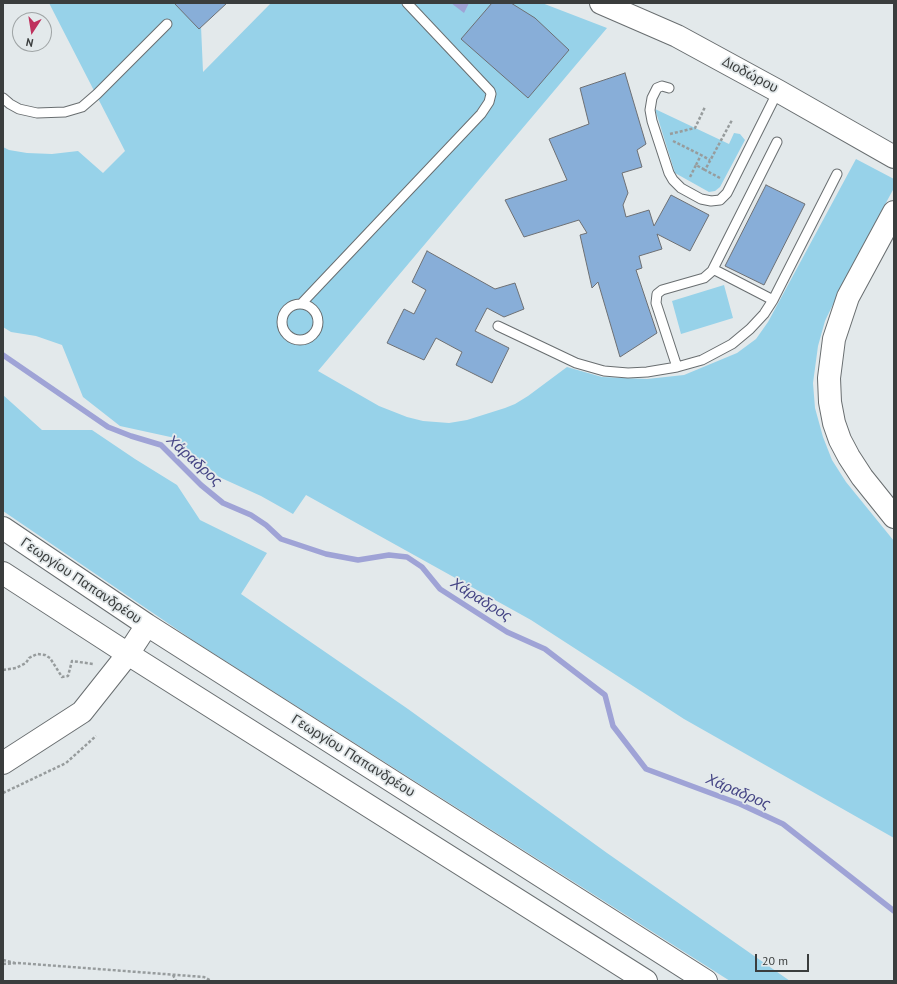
<!DOCTYPE html>
<html>
<head>
<meta charset="utf-8">
<style>
	body { margin:0 }
	#map { position:relative; width:897px; height:984px; overflow:hidden; background:#e3e9eb; font-family:"PT Sans",sans-serif }
	canvas { display:block }
	.frame { position:absolute; inset:0; border:4px solid #3a3d3d; pointer-events:none }
	.north { position:absolute; left:12px; top:12px; width:40px; height:40px; box-sizing:border-box; background:#e3e9eb; border:1px solid #9fa4a5; border-radius:50%; rotate:192deg; font-size:11px; font-weight:700; line-height:16px; text-align:center; color:#3a3d3d }
	.north::after { content:''; display:block; margin:auto; width:14px; height:18px; background:#bf315d; clip-path:polygon(50% 0,100% 100%,50% 72%,0 100%) }
	.scale { position:absolute; left:755px; top:954px; width:54px; height:18px; box-sizing:border-box; border:2px solid #3a3d3d; border-top:0; padding-left:5px; font-size:12px; line-height:14px; white-space:nowrap; color:#3a3d3d; -webkit-text-stroke:3px #e3e9eb; paint-order:stroke }
</style>
</head>
<body>
<div id="map">
<canvas width="897" height="984"></canvas>
<div class="frame"></div>
<div class="north">N</div>
<div class="scale">20 m</div>
</div>
<script>
const ctx = document.querySelector('canvas').getContext('2d');
ctx.lineJoin = 'round';
function fillPath(path, color) {
  ctx.fillStyle = color;
  ctx.fill(path, 'evenodd');
}
function poly(rows) {
  const path = new Path2D();
  for (const r of rows) {
    if (r.length === 3) {
      path.moveTo(r[0] + r[2], r[1]);
      path.arc(r[0], r[1], r[2], 0, 2 * Math.PI);
      continue;
    }
    path.moveTo(r[0], r[1]);
    for (let i = 2; i < r.length; i += 2) path.lineTo(r[i], r[i + 1]);
  }
  return path;
}
function strokePath(path, color, width, dash) {
  ctx.strokeStyle = color;
  ctx.lineWidth = width;
  ctx.lineCap = dash ? 'butt' : 'round';
  ctx.setLineDash(dash || []);
  ctx.stroke(path);
}
function label(font, color, halo, rows, align = 'center') {
  ctx.font = font + ' "PT Sans",sans-serif';
  ctx.lineWidth = 3.5;
  ctx.setLineDash([]);
  ctx.textBaseline = 'middle';
  ctx.strokeStyle = halo;
  ctx.fillStyle = color;
  for (const [text, x, y, turn = 0] of rows) {
    ctx.save();
    ctx.translate(x, y);
    ctx.rotate((+turn || 0) * Math.PI / 180);
    ctx.textAlign = isNaN(turn) ? turn : align;
    if (halo) ctx.strokeText(text, 0, 0);
    ctx.fillText(text, 0, 0);
    ctx.restore();
  }
}
const green = poly([
	[49,3,200,3,203,72,271,3,542,3,607,28,318,371,379,406,407,417,423,421,449,423,467,420,505,408,515,404,528,396,567,367,602,377,647,379,684,375,737,353,756,339,768,322,856,159,894,179,894,188,849,271,825,321,818,346,813,383,815,408,823,437,832,460,846,482,894,541,894,838,684,719,531,620,306,495,293,514,261,496,219,477,175,438,120,426,83,397,62,345,36,336,11,332,3,327,3,147,9,150,27,153,52,154,78,151,103,173,125,151],
	[655,109,729,144,734,133,740,134,745,140,720,187,715,191,709,192,675,173],
	[724,285,733,318,681,334,672,301],
	[3,395,42,430,92,430,135,459,177,485,200,520,267,553,241,594,408,709,607,853,790,981,730,981,197,643,3,511]
]);
const water = poly([
	[451,3,469,3,464,13]
]);
const stream = poly([
	[3,355,108,427,131,436,161,445,201,485,223,503,251,515,266,525,281,539,326,554,358,560,389,555,407,557,422,567,440,589,507,632,545,649,605,695,613,726,646,769,740,804,783,824,894,911]
]);
const building = poly([
	[174,3,227,3,199,29,174,3],
	[492,3,511,3,535,18,569,50,528,98,461,39,492,3],
	[625,73,646,144,637,150,642,167,622,173,628,193,623,205,626,217,649,210,654,226,671,195,709,215,690,251,657,234,662,249,639,256,642,268,636,270,657,333,620,357,598,282,592,288,580,235,587,233,579,220,524,237,505,200,567,180,549,139,589,124,580,88,625,73],
	[766,185,805,204,764,285,725,266,766,185],
	[427,251,495,289,515,283,524,309,504,317,487,308,475,331,509,348,492,383,456,365,462,352,436,338,424,360,387,343,404,309,414,314,426,290,412,282,427,251]
]);
const path = poly([
	[670,134,695,128,705,107],
	[673,141,701,155],
	[696,165,701,155,710,160],
	[690,177,696,165,705,170],
	[720,178,705,170,732,120],
	[3,670,16,668,26,663,29,658,37,654,45,655,50,658,62,677,68,676,72,661,93,664],
	[3,793,66,763,96,736],
	[3,960,15,963],
	[3,964,18,963,204,977,211,981],
	[173,975,176,981]
]);
const lane = poly([
	[669,88,662,86,657,88,652,98,650,110,652,121,669,173,673,180,681,188,701,199,711,201,720,200,727,193,778,91],
	[3,98,10,104,19,109,37,113,65,112,82,107,97,94,167,24],
	[713,269,773,300],
	[302,303,481,114,489,102,491,94,490,91,407,3],
	[300,322,18],
	[498,326,576,363,604,371,628,373,647,372,677,367,702,360,732,344,750,329,764,314,773,300,837,174],
	[677,367,656,303,657,294,662,290,704,278,712,271,777,142]
]);
const secondary = poly([
	[601,3,677,36,778,91,894,157],
	[3,528,147,625,706,981],
	[3,573,128,654,646,981],
	[3,763,82,712,128,654,147,625]
]);
const highway = poly([
	[894,212,848,297,834,339,829,378,830,402,834,423,840,440,849,457,862,477,894,517]
]);
const streetNames = [
	["Διοδώρου",750,75,28],
	["Γεωργίου Παπανδρέου",81,581,34],
	["Γεωργίου Παπανδρέου",353,756,32]
];
const waterNames = [
	["Χάραδρος",194,461,42],
	["Χάραδρος",481,600,32],
	["Χάραδρος",738,792,23]
];
fillPath(green, '#97d2e9');
fillPath(water, '#9fa3d6');
strokePath(stream, '#9fa3d6', 5.5);
fillPath(building, '#88aed8');
strokePath(building, '#6d7074', 1);
strokePath(lane, '#696e70', 11);
strokePath(secondary, '#696e70', 24);
strokePath(highway, '#696e70', 24);
strokePath(path, '#979c9d', 2.5, [3, 2]);
strokePath(lane, '#fff', 9);
strokePath(secondary, '#fff', 22);
strokePath(highway, '#fff', 22);
label('14px', '#3a3d3d', '#e3e9eb', streetNames);
label('italic 15px', '#444484', '#e3e9eb', waterNames);
</script>
</body>
</html>
